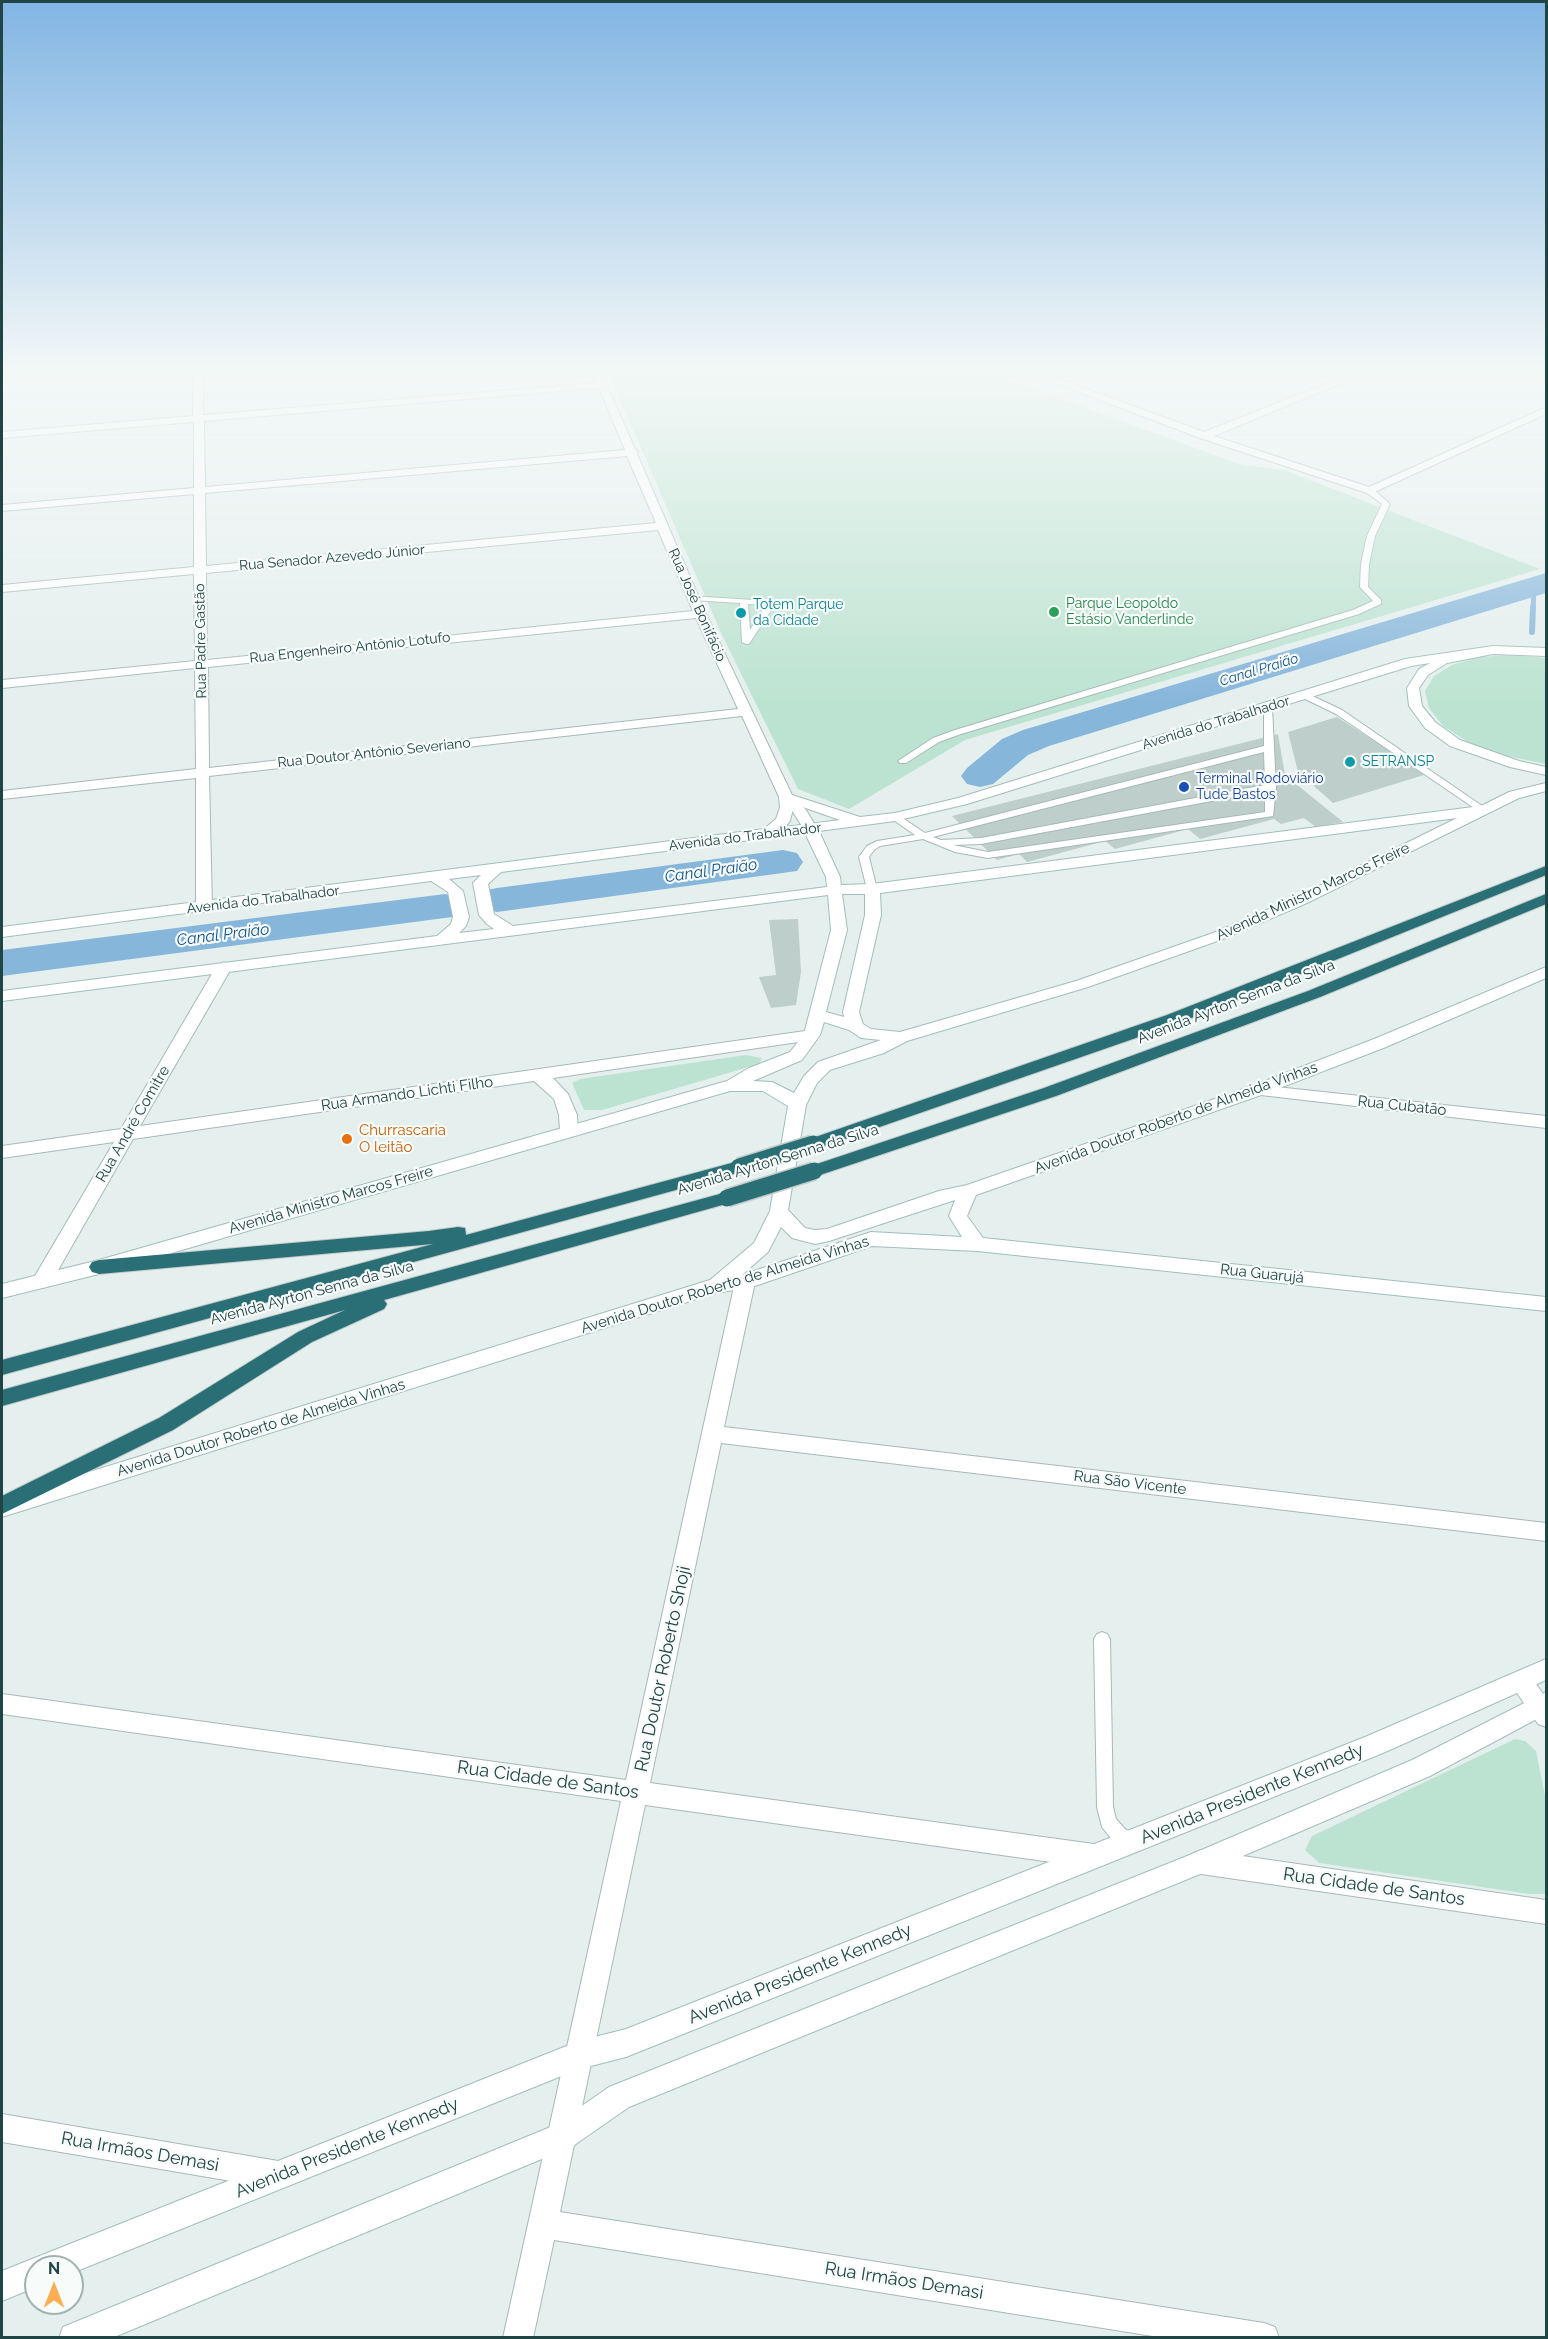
<!DOCTYPE html>
<html>
<head>
<meta charset="utf-8">
<style>
	body { margin:0 }
	#map { position:relative; width:1548px; height:2339px; overflow:hidden; background:#e5f0ee; font-family:Raleway,sans-serif }
	canvas { display:block }
	.frame { position:absolute; inset:0; border:3px solid #214445; pointer-events:none }
	.north { position:absolute; left:24px; top:2255px; width:60px; height:60px; box-sizing:border-box; background:#f7fbfa; border:2px solid #a1b2b2; border-radius:50%; rotate:0deg; font-size:16px; font-weight:700; line-height:24px; text-align:center; color:#214445 }
	.north::after { content:''; display:block; margin:auto; width:21px; height:27px; background:#ffae54; clip-path:polygon(50% 0,100% 100%,50% 72%,0 100%) }
</style>
</head>
<body>
<div id="map">
<canvas width="1548" height="2339"></canvas>
<div class="frame"></div>
<div class="north">N</div>
</div>
<script>
const ctx = document.querySelector('canvas').getContext('2d');
ctx.lineJoin = 'round';
function fillPath(path, color) {
  ctx.fillStyle = color;
  ctx.fill(path, 'evenodd');
}
function poly(rows) {
  const path = new Path2D();
  for (const r of rows) {
    path.moveTo(r[0], r[1]);
    for (let i = 2; i < r.length; i += 2) path.lineTo(r[i], r[i + 1]);
  }
  return path;
}
function strokePath(path, color, width, dash) {
  ctx.strokeStyle = color;
  ctx.lineWidth = width;
  ctx.lineCap = dash ? 'butt' : 'round';
  ctx.setLineDash(dash || []);
  ctx.stroke(path);
}
function label(font, color, halo, rows, align = 'center') {
  ctx.font = font + ' Raleway,sans-serif';
  ctx.lineWidth = 4.5;
  ctx.setLineDash([]);
  ctx.textBaseline = 'middle';
  ctx.strokeStyle = halo;
  ctx.fillStyle = color;
  for (const [text, x, y, turn = 0] of rows) {
    ctx.save();
    ctx.translate(x, y);
    ctx.rotate((+turn || 0) * Math.PI / 180);
    ctx.textAlign = isNaN(turn) ? turn : align;
    if (halo) ctx.strokeText(text, 0, 0);
    ctx.fillText(text, 0, 0);
    ctx.restore();
  }
}
const green = poly([
	[609,374,993,374,1242,465,1284,470,1540,569,965,740,849,809,798,789,721,633],
	[1511,655,1546,658,1546,764,1502,755,1468,742,1443,726,1429,708,1425,691,1434,676,1452,665,1479,657],
	[746,1055,762,1058,759,1064,602,1110,584,1110,572,1083,580,1079],
	[1515,1739,1525,1741,1536,1751,1546,1801,1546,1894,1529,1894,1319,1863,1305,1850,1312,1836]
]);
const streamFar1 = poly([
	[1533,609,1534,588]
]);
const stream = poly([
	[1532,632,1533,607]
]);
const river = poly([
	[1546,573,1546,593,1049,746,1028,755,993,784,980,787,967,784,961,776,967,768,1002,739,1023,730,1546,573],
	[783,850,797,853,803,862,797,871,497,912,482,909,476,900,482,891,497,888,783,850],
	[445,894,460,898,466,907,460,916,2,976,2,950,445,894]
]);
const building = poly([
	[1337,717,1388,750,1424,775,1333,803,1298,772,1288,732],
	[1278,734,1285,775,1343,822,1316,827,1304,818,1281,824,1274,819,1200,839,1188,829,1115,849,1105,841,1027,862,1019,854,997,860,952,816],
	[798,919,801,972,796,1005,771,1008,759,977,776,975,769,920]
]);
const lane = poly([
	[1367,489,1373,489,1390,504,1375,536,1369,564,1368,587,1381,600,1381,604,1359,614,961,734,939,742,906,763,900,763,898,761,933,738,955,730,1353,610,1373,601,1360,587,1361,564,1367,536,1382,504,1367,493,1367,489],
	[689,596,786,602,790,604,786,606,774,606,749,644,746,644,742,642,740,603,692,600,688,598,689,596],
	[748,604,766,605,750,630,748,604],
	[1304,692,1342,710,1488,810,1486,812,1480,812,1336,714,1301,697,1301,693,1304,692],
	[1268,705,1272,708,1276,787,1273,816,988,858,955,852,923,839,880,846,874,850,869,857,877,889,872,892,867,889,859,857,867,846,877,841,915,835,892,819,892,815,898,815,925,833,1264,746,1264,708,1268,705],
	[1264,752,1265,785,981,838,941,840,933,837,1264,752],
	[1265,791,1265,812,988,852,953,845,981,844,1265,791],
	[1102,1632,1107,1634,1110,1639,1113,1807,1116,1819,1125,1829,1136,1835,1138,1841,1136,1847,1130,1849,1113,1841,1102,1827,1097,1807,1094,1639,1097,1634,1102,1632]
]);
const street = poly([
	[193,374,203,374,203,415,596,383,593,375,602,374,635,449,638,452,637,454,706,614,792,795,806,810,817,828,815,831,805,831,793,812,779,797,742,716,209,776,212,907,204,912,196,907,196,778,2,799,2,791,196,769,195,668,2,688,2,680,195,661,194,574,2,592,2,585,194,567,194,494,2,511,2,505,194,488,194,422,2,438,2,432,193,416,193,374],
	[599,388,625,450,205,487,204,421,599,388],
	[627,456,656,523,206,566,205,493,627,456],
	[658,530,693,611,207,660,206,573,658,530],
	[696,618,738,709,209,768,208,667,696,618],
	[527,374,544,374,568,382,563,385,527,374],
	[1031,374,1046,374,1204,432,1350,374,1364,374,1214,436,1369,487,1542,409,1546,408,1546,414,1370,494,1200,438,1031,374],
	[224,962,232,967,140,1126,812,1030,820,1035,812,1040,553,1078,568,1094,577,1115,578,1131,575,1135,569,1137,563,1135,560,1131,559,1115,554,1099,534,1081,133,1139,49,1286,42,1288,35,1286,32,1281,114,1142,2,1158,2,1146,121,1129,216,967,224,962],
	[1258,1085,1546,1116,1546,1128,1252,1094,1249,1090,1252,1086,1258,1085],
	[745,1275,752,1277,755,1282,724,1427,1546,1523,1546,1541,721,1443,650,1783,1094,1844,1103,1848,1107,1856,1103,1864,1094,1868,645,1805,560,2212,1264,2323,1275,2327,1279,2338,1165,2338,554,2240,533,2338,503,2338,621,1801,2,1714,2,1694,626,1780,735,1282,738,1277,745,1275],
	[1521,1671,1529,1674,1546,1698,1546,1727,1538,1724,1509,1681,1513,1674,1521,1671],
	[1201,1850,1546,1900,1546,1924,1201,1874,1192,1870,1188,1862,1192,1854,1201,1850],
	[2,2114,278,2161,288,2165,292,2175,288,2185,278,2189,2,2142,2,2114]
]);
const secondary = poly([
	[1493,646,1546,648,1546,656,1493,654,1447,663,1428,675,1419,688,1422,706,1435,722,1460,740,1519,761,1546,767,1546,775,1510,767,1450,746,1425,728,1409,706,1407,688,1419,669,1430,663,1411,666,967,804,895,821,819,831,840,877,841,885,872,884,1481,806,1509,792,1546,783,1546,791,1519,798,1307,903,1223,939,1088,987,907,1041,884,1053,830,1070,817,1083,806,1105,788,1210,805,1228,815,1230,827,1229,939,1191,967,1185,1252,1086,1374,1039,1546,967,1546,978,1386,1047,1264,1094,976,1195,967,1216,983,1238,1546,1297,1546,1311,977,1251,872,1246,752,1287,716,1293,2,1517,2,1499,710,1280,754,1243,770,1211,788,1106,763,1091,730,1091,99,1274,2,1298,2,1284,99,1260,727,1081,749,1068,790,1052,804,1034,831,930,828,895,2,1001,2,991,437,936,451,924,453,917,448,892,431,881,2,937,2,927,764,829,776,819,780,807,779,797,786,793,860,817,895,813,958,798,1405,659,1493,646],
	[794,804,840,820,785,827,790,821,794,804],
	[1457,818,1297,897,1213,933,1076,981,900,1032,871,1029,863,1024,859,1012,881,915,880,893,1457,818],
	[805,833,826,877,827,887,513,926,494,914,488,884,501,872,805,833],
	[481,875,473,883,479,915,487,924,494,929,459,933,466,926,469,917,463,891,449,879,481,875],
	[842,894,865,894,865,915,843,1012,844,1017,826,1012,847,930,842,894],
	[824,1022,849,1030,861,1038,881,1040,818,1062,804,1076,794,1093,772,1082,753,1081,802,1060,820,1035,824,1022],
	[955,1200,949,1216,962,1237,871,1232,742,1275,768,1252,781,1227,792,1238,815,1244,829,1241,955,1200],
	[1546,1659,1546,1680,1383,1753,626,2057,579,2069,72,2273,72,2267,36,2267,36,2287,2,2301,2,2271,579,2041,626,2029,1365,1737,1546,1659],
	[1546,1692,1546,1714,1430,1776,1210,1870,629,2107,573,2146,112,2338,59,2338,63,2327,553,2126,609,2087,1192,1854,1412,1760,1546,1692]
]);
const highway = poly([
	[1546,866,1546,875,1179,1023,819,1148,807,1148,804,1144,807,1140,1167,1015,1546,866],
	[1546,894,1546,904,1320,997,1056,1096,820,1175,814,1177,808,1175,805,1171,808,1167,1044,1088,1308,991,1546,894],
	[739,1161,745,1163,748,1167,745,1171,2,1375,2,1360,433,1244,99,1274,92,1272,89,1267,92,1262,99,1260,429,1231,458,1227,465,1228,466,1235,739,1161],
	[727,1192,733,1194,736,1198,733,1202,384,1300,387,1304,384,1309,312,1342,173,1430,2,1514,2,1496,159,1418,298,1332,345,1310,2,1406,2,1390,727,1192]
]);
const highwayBridge = poly([
	[739,1167,813,1144],
	[727,1198,814,1171]
]);
const markers = [
	[1054,612,6,"#2e9e5b"],
	[741,613,6,"#0f9aa8"],
	[1350,762,6,"#0f9aa8"],
	[1184,787,6,"#1a4fb4"],
	[347,1139,6,"#e8710a"]
];
const farStreetnames = [
	["Rua Senador Azevedo Júnior",332,558,-5],
	["Rua José Bonifácio",697,605,66],
	["Rua Padre Gastão",201,641,-91],
	["Rua Engenheiro Antônio Lotufo",350,648,-6],
	["Avenida do Trabalhador",1216,723,-17],
	["Rua Doutor Antônio Severiano",374,753,-6],
	["Avenida do Trabalhador",745,837,-7],
	["Avenida do Trabalhador",263,900,-7]
];
const farLeisurenames = [
	["Parque Leopoldo",1066,604],
	["Estásio Vanderlinde",1066,620]
];
const farCulturenames = [
	["Totem Parque",753,605],
	["da Cidade",753,621],
	["SETRANSP",1362,762]
];
const farWaternames = [
	["Canal Praião",1259,670,-17]
];
const farTransitnames = [
	["Terminal Rodoviário",1196,779],
	["Tude Bastos",1196,795]
];
const streetNames = [
	["Avenida Ministro Marcos Freire",1313,892,-25],
	["Avenida Ayrton Senna da Silva",1236,1002,-21],
	["Rua Armando Lichti Filho",407,1094,-8],
	["Rua Cubatão",1402,1106,6],
	["Avenida Doutor Roberto de Almeida Vinhas",1176,1118,-20],
	["Rua André Comitre",133,1124,-60],
	["Avenida Ayrton Senna da Silva",778,1160,-17],
	["Avenida Ministro Marcos Freire",331,1200,-16],
	["Rua Guarujá",1262,1274,6],
	["Avenida Doutor Roberto de Almeida Vinhas",725,1285,-17],
	["Avenida Ayrton Senna da Silva",312,1293,-15],
	["Avenida Doutor Roberto de Almeida Vinhas",261,1428,-17],
	["Rua São Vicente",1130,1483,7]
];
const foodNames = [
	["Churrascaria",359,1130],
	["O leitão",359,1147]
];
const waterNames = [
	["Canal Praião",711,871,-8],
	["Canal Praião",223,935,-7]
];
const nearStreetnames = [
	["Rua Doutor Roberto Shoji",663,1669,-78],
	["Rua Cidade de Santos",548,1780,8],
	["Avenida Presidente Kennedy",1252,1794,-22],
	["Rua Cidade de Santos",1374,1887,8],
	["Avenida Presidente Kennedy",800,1974,-22],
	["Avenida Presidente Kennedy",347,2148,-22],
	["Rua Irmãos Demasi",140,2152,10],
	["Rua Irmãos Demasi",904,2281,9]
];
fillPath(green, '#bce3d1');
strokePath(streamFar1, '#87b6db', 5);
strokePath(stream, '#87b6db', 6);
fillPath(river, '#87b6db');
fillPath(building, '#bdcecb');
strokePath(lane, '#a6b9b8', 2);
strokePath(street, '#a6b9b8', 2);
strokePath(secondary, '#a2bdbc', 2);
strokePath(highway, '#c1cbcb', 2);
fillPath(lane, '#fff');
fillPath(street, '#fff');
fillPath(secondary, '#fff');
fillPath(highway, '#296f75');
strokePath(highwayBridge, '#c1cbcb', 20, []);
strokePath(highwayBridge, '#296f75', 17);
const sky = ctx.createLinearGradient(0, 0, 0, 702);
sky.addColorStop(0, '#81b5e3');
sky.addColorStop(0.53, '#f3f8f7');
sky.addColorStop(1, '#f3f8f700');
ctx.fillStyle = sky;
ctx.fillRect(0, 0, 1548, 702);
for (const [x, y, r, color] of markers) {
  const dot = new Path2D();
  dot.arc(x, y, r, 0, 2 * Math.PI);
  ctx.fillStyle = color;
  ctx.fill(dot);
  strokePath(dot, '#f7fbfa', 2);
}
label('14px', '#214445', '#f7fbfa', farStreetnames);
label('14px', '#27864d', '#f7fbfa', farLeisurenames, 'left');
label('14px', '#0d838f', '#f7fbfa', farCulturenames, 'left');
label('italic 14px', '#135489', '#f7fbfa', farWaternames);
label('14px', '#164399', '#f7fbfa', farTransitnames, 'left');
label('15px', '#214445', '#f7fbfa', streetNames);
label('15px', '#c56008', '#f7fbfa', foodNames, 'left');
label('italic 16px', '#135489', '#f7fbfa', waterNames);
label('18px', '#214445', '#f7fbfa', nearStreetnames);
</script>
</body>
</html>
